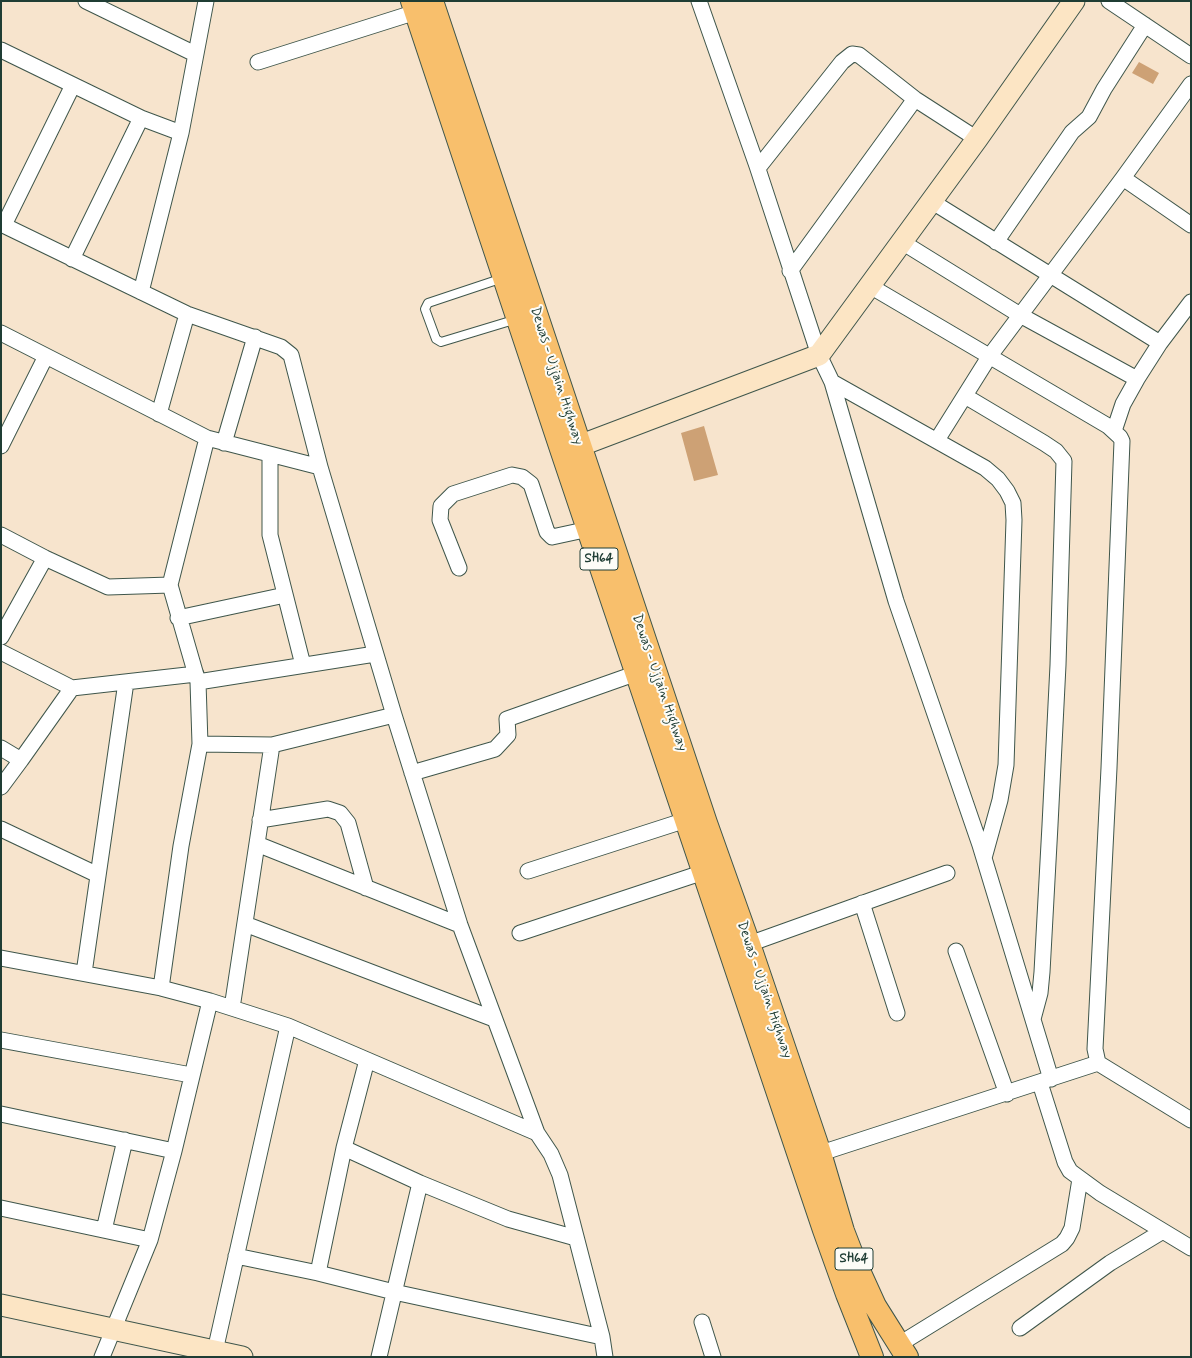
<!DOCTYPE html>
<html>
<head>
<meta charset="utf-8">
<style>
	body { margin:0 }
	#map { position:relative; width:1192px; height:1358px; overflow:hidden; background:#f7e4cd; font-family:Mynerve,sans-serif }
	canvas { display:block }
	.frame { position:absolute; inset:0; border:2px solid #1f3d34; pointer-events:none }
</style>
</head>
<body>
<div id="map">
<canvas width="1192" height="1358"></canvas>
<div class="frame"></div>
</div>
<script>
const ctx = document.querySelector('canvas').getContext('2d');
ctx.lineJoin = 'round';
function fillPath(path, color) {
  ctx.fillStyle = color;
  ctx.fill(path, 'evenodd');
}
function poly(rows) {
  const path = new Path2D();
  for (const r of rows) {
    path.moveTo(r[0], r[1]);
    for (let i = 2; i < r.length; i += 2) path.lineTo(r[i], r[i + 1]);
  }
  return path;
}
function strokePath(path, color, width, dash) {
  ctx.strokeStyle = color;
  ctx.lineWidth = width;
  ctx.lineCap = dash ? 'butt' : 'round';
  ctx.setLineDash(dash || []);
  ctx.stroke(path);
}
function label(font, color, halo, rows, align = 'center') {
  ctx.font = font + ' Mynerve,sans-serif';
  ctx.lineWidth = 4;
  ctx.setLineDash([]);
  ctx.textBaseline = 'middle';
  ctx.strokeStyle = halo;
  ctx.fillStyle = color;
  for (const [text, x, y, turn = 0] of rows) {
    ctx.save();
    ctx.translate(x, y);
    ctx.rotate((+turn || 0) * Math.PI / 180);
    ctx.textAlign = isNaN(turn) ? turn : align;
    if (halo) ctx.strokeText(text, 0, 0);
    ctx.fillText(text, 0, 0);
    ctx.restore();
  }
}
const building = poly([
	[1139,62,1159,73,1153,84,1132,73],
	[704,426,718,475,694,481,681,433]
]);
const lane = poly([
	[503,278,428,303,425,309,436,339,441,342,517,319]
]);
const street = poly([
	[86,1,195,54],
	[699,1,757,166,819,355,832,382,985,468,998,479,1007,491,1013,503,1014,520,1006,765,1000,800,984,858],
	[1109,1,1191,56],
	[1,50,141,118,181,133],
	[258,62,416,12],
	[758,168,842,62,852,54,859,55,915,99,977,139],
	[1123,178,1191,225],
	[931,201,1160,343],
	[1,224,187,314,281,347,291,355,320,467],
	[4,225,73,85],
	[902,242,1020,315,1137,379],
	[996,242,1072,132,1089,117,1104,89,1145,25],
	[72,259,141,118],
	[790,271,915,99],
	[870,286,1108,426,1120,437,1122,441,1109,768,1095,1049,1098,1063,1191,1120],
	[141,292,181,133,206,1],
	[1,333,207,438,320,467,394,715,460,925,537,1133],
	[832,382,896,601,980,845,1051,1079],
	[965,396,1044,443,1056,451,1064,461,1058,665,1050,825,1042,972,1040,993,1033,1019],
	[159,414,187,314],
	[1114,431,1123,404,1137,379,1160,343,1191,302],
	[937,440,989,357,1123,178,1191,84],
	[224,443,255,337],
	[1,446,46,356],
	[270,455,270,535,303,665],
	[1,535,45,558,108,587,170,585],
	[459,568,440,520,441,506,453,494,512,475,522,477,531,484,547,532,552,537,589,529],
	[178,618,285,595],
	[1,637,45,558],
	[1,652,72,688],
	[198,682,375,654],
	[200,744,272,745,394,715],
	[1,748,21,760,1,787],
	[21,760,72,688,196,674],
	[412,773,495,749,508,735,507,719,637,673],
	[260,820,328,809,340,813,348,823,366,888],
	[1,829,98,875],
	[257,844,460,925],
	[528,871,686,820],
	[862,903,897,1013],
	[245,924,494,1019],
	[520,933,704,872],
	[749,944,947,873],
	[956,951,1007,1094],
	[1,958,161,988,210,1001,288,1026],
	[84,973,126,682],
	[161,988,181,846,200,744,198,682,170,585,207,438],
	[232,1008,272,745],
	[1,1040,191,1075],
	[1040,1083,1065,1162,1070,1171,1100,1193,1191,1248],
	[1,1114,174,1151,210,1001],
	[344,1148,420,1183,508,1219,576,1238],
	[812,1156,1098,1063],
	[1,1208,150,1240,174,1151],
	[104,1230,125,1140],
	[236,1256,318,1273,394,1292,602,1337],
	[318,1273,344,1148,367,1060],
	[702,1322,713,1357],
	[1020,1328,1110,1263,1163,1231],
	[898,1345,1062,1244,1067,1238,1072,1228,1080,1179],
	[215,1351,288,1026,537,1133,551,1154,560,1175,602,1337,605,1357],
	[102,1357,150,1240],
	[379,1357,420,1183]
]);
const secondary = poly([
	[563,452,819,355,977,139,1074,1],
	[1,1305,242,1357]
]);
const primary = poly([
	[412,1,562,452,824,1230,847,1294,872,1357],
	[432,1,706,823,749,944,820,1153,843,1231,855,1262,875,1306,907,1357]
]);
const shields = [
	[599,559,38],
	[854,1259,38]
];
const shieldNames = [
	["SH64",599,559],
	["SH64",854,1259]
];
const streetNames = [
	["Dewas - Ujjain Highway",556,376,72],
	["Dewas - Ujjain Highway",659,683,71],
	["Dewas - Ujjain Highway",764,990,71]
];
fillPath(building, '#cda175');
strokePath(lane, '#3f564b', 10);
strokePath(street, '#3f564b', 17);
strokePath(secondary, '#3f564b', 23);
strokePath(primary, '#3f564b', 24);
strokePath(lane, '#fff', 8);
strokePath(street, '#fff', 15);
strokePath(secondary, '#fce5c4', 21);
strokePath(primary, '#f8bf6c', 22);
for (const [x, y, w] of shields) {
  const box = new Path2D();
  box.roundRect(x - w / 2, y - 11, w, 22, 3);
  ctx.fillStyle = '#fdfcf7';
  ctx.fill(box);
  strokePath(box, '#1f3d34', 1);
}
label('bold 13px', '#1f3d34', null, shieldNames);
label('14px', '#1f3d34', '#fdfcf7', streetNames);
</script>
</body>
</html>
